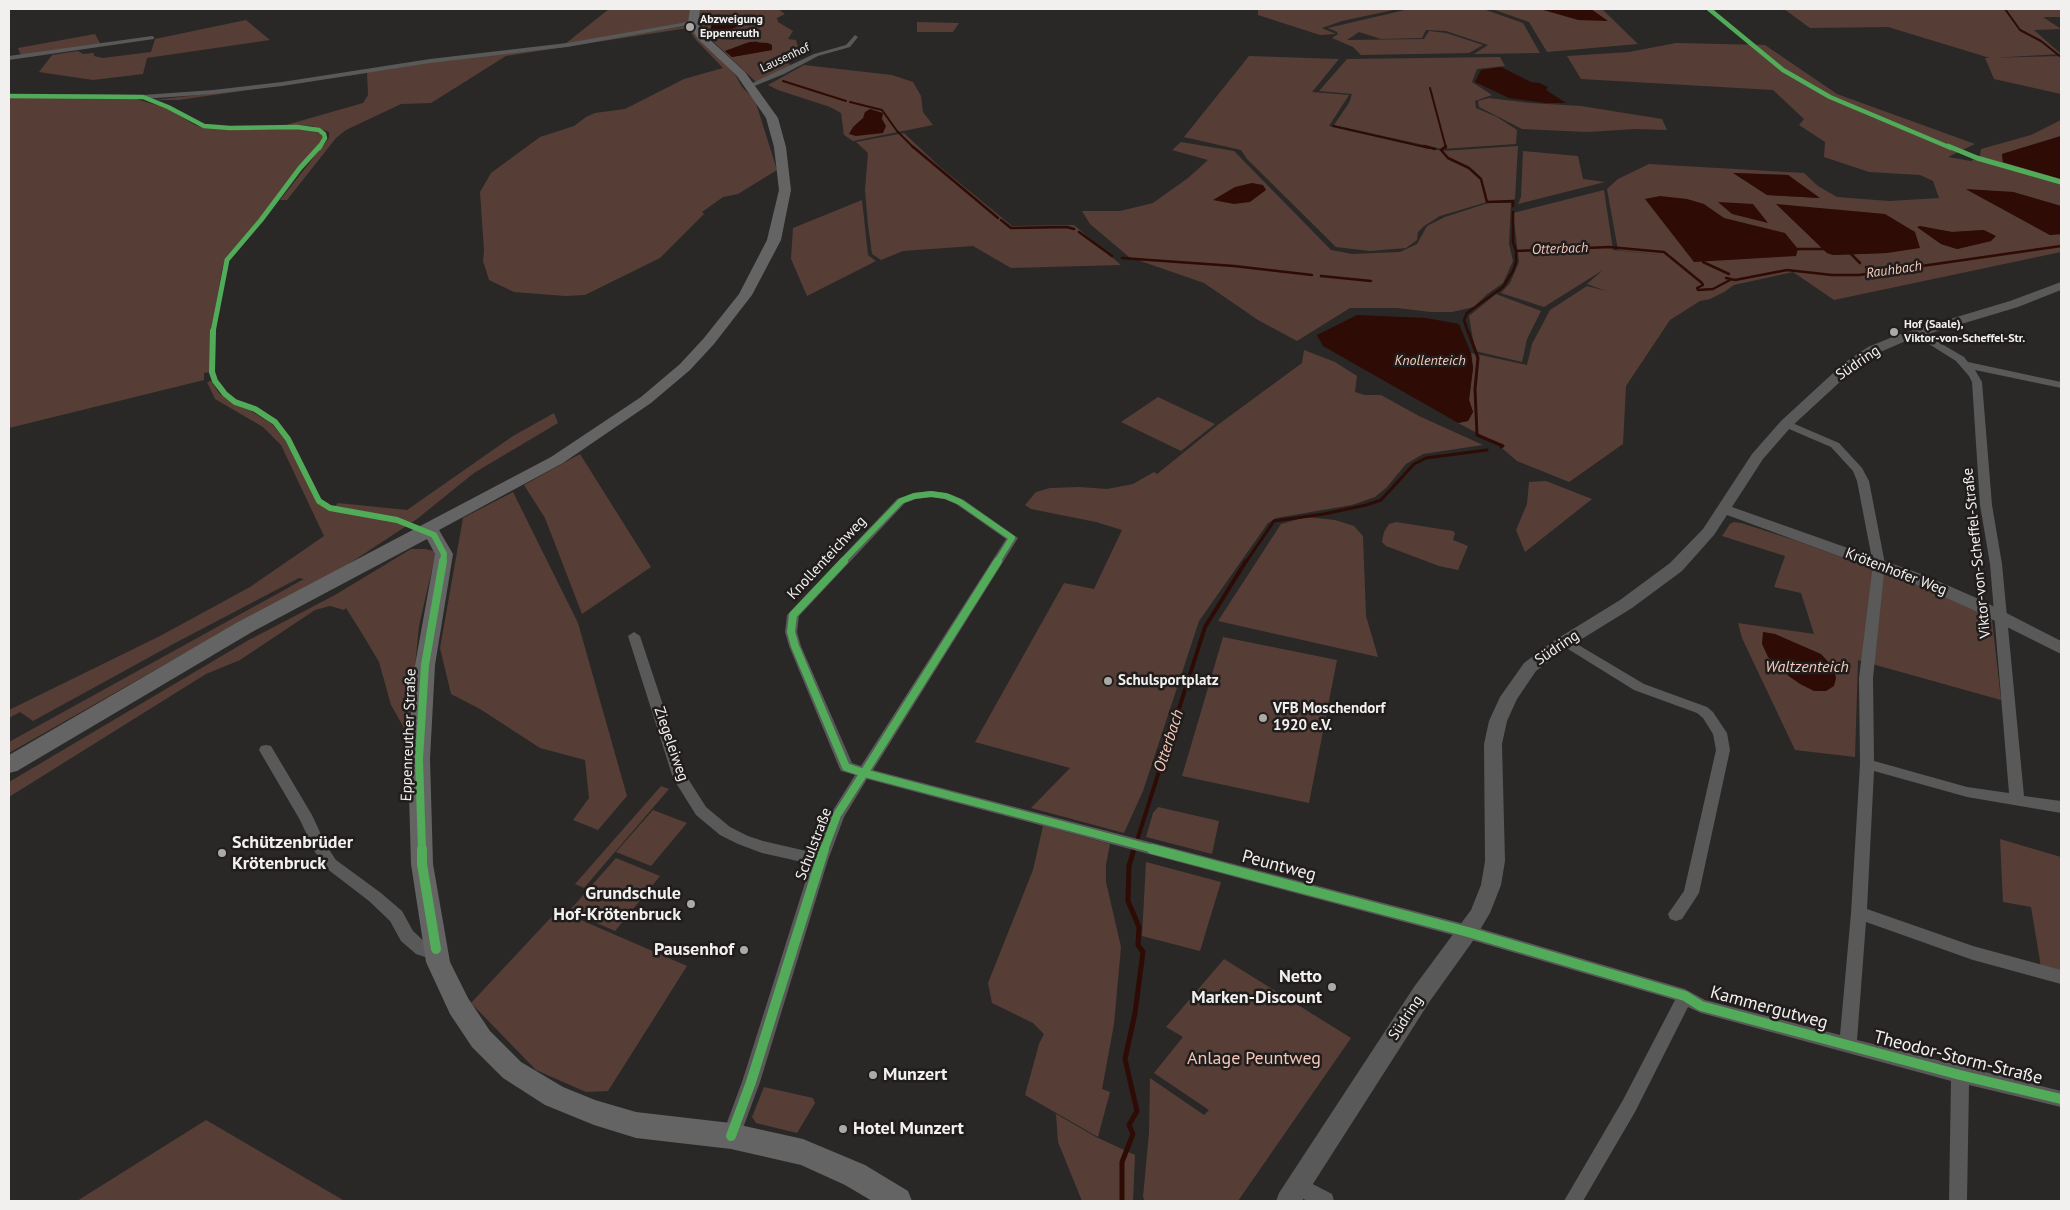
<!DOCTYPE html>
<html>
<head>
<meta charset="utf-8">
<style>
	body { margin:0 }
	#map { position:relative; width:2070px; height:1210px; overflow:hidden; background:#292827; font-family:"PT Sans",sans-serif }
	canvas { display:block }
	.frame { position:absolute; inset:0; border:10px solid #f2f0ef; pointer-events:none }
</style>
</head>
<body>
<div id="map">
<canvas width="2070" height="1210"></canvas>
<div class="frame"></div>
</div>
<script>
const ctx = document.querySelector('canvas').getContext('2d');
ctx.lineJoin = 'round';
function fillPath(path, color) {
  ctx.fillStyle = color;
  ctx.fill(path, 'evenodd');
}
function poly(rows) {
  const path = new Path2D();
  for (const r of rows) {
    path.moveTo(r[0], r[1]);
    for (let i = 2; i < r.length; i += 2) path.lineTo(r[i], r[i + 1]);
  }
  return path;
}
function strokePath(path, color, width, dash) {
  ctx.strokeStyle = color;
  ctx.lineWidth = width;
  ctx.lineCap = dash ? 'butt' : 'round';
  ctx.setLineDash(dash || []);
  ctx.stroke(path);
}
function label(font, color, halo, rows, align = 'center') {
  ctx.font = font + ' "PT Sans",sans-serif';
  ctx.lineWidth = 5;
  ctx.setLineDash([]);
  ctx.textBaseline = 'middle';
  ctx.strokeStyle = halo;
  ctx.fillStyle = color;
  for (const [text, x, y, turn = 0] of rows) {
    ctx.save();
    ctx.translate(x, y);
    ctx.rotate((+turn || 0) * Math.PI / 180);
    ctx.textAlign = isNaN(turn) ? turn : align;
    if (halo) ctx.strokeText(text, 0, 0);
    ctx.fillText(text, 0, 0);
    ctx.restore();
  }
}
const green = poly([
	[609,9,692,9,690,21,686,23,565,44],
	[699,9,778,9,785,14,777,18,778,22,793,31,788,39,796,40,799,51,783,52,781,54,780,57,792,66,759,81,755,81,704,33,698,15],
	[712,19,734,23,741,26,712,34],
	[756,41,772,50,732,57,725,51,746,43],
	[1258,9,1398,9,1342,21,1322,28,1336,34,1320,35,1258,15],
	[1409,9,1483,9,1523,23,1540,53,1474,54,1488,45,1446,31,1426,30,1422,38,1381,39,1359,32,1347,40,1424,39,1429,31,1446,33,1483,45,1469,53,1361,55,1353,47,1332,38,1338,34,1337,32,1328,28],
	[1492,9,1602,9,1638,44,1547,52,1529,22],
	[1784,9,2061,9,2061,17,2043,17,2061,29,2034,30,2061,54,1990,58,1888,27,1810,28],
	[246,20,270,40,147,58,143,74,93,80,39,72,52,55,78,51,83,54,94,53,94,56,103,58,151,52,155,39],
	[917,22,959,23,953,32,917,32],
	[686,26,692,29,736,76,742,87,755,100,777,170,738,194,723,197,702,212,704,214,660,258,585,295,565,296,514,292,489,280,483,261,484,251,480,192,491,173,540,137,574,126,586,117,595,113,625,109,684,79,723,68,696,40,688,28,506,56,431,103,401,104,346,130,336,138,287,200,280,200,329,138,329,132,312,126,286,125,363,103,368,95,367,73,179,100,153,100,233,91,410,64,538,50],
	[95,34,101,45,21,56,18,48],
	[1676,43,1765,45,1837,94,1975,144,1948,157,1971,161,1980,156,1981,149,2031,135,2061,120,2061,136,2002,154,2003,162,2061,179,2061,206,2013,192,1967,190,2050,235,2061,234,2061,252,1834,300,1793,272,1734,285,1724,292,1710,299,1700,301,1670,320,1626,386,1623,444,1569,482,1517,461,1496,443,1458,423,1468,421,1473,412,1469,400,1473,368,1471,353,1527,365,1532,344,1550,310,1587,286,1606,291,1587,284,1603,270,1544,307,1501,293,1510,283,1519,262,1513,213,1604,190,1613,250,1669,256,1618,250,1607,189,1618,179,1649,164,1804,173,1818,186,1837,197,1889,201,1939,198,1933,181,1920,175,1869,172,1824,157,1825,142,1799,125,1804,119,1773,90,1581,79,1567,56,1629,52],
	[1734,173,1788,175,1819,198,1767,195],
	[1777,204,1887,253,1833,255,1827,253],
	[1917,227,1952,232,1984,230,1991,241,1957,249,1941,244],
	[1249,56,1339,59,1312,92,1349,95,1329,126,1442,151,1518,146,1515,198,1513,201,1487,202,1440,216,1424,226,1418,232,1417,240,1406,248,1370,251,1336,247,1247,159,1241,150,1184,137],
	[2061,56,2061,94,1994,79,1985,58],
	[1500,57,1505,66,1477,69,1472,82,1492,95,1475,101,1476,108,1497,117,1517,130,1516,144,1442,149,1334,125,1349,103,1352,94,1319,91,1347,59],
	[804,65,892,75,913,82,921,96,923,112,933,125,853,141,844,135,841,113,830,107,778,90,768,85],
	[9,97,136,99,167,108,195,125,202,127,229,129,296,128,309,129,322,134,323,138,319,145,298,168,259,220,225,260,222,269,211,333,210,372,204,373,204,380,9,428],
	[1489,98,1530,103,1581,106,1662,119,1667,130,1635,129,1587,132,1522,129,1479,107,1478,101],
	[904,133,940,167,1012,226,1074,225,1121,265,1011,268,973,246,903,251,881,260,872,254,868,225,865,190,868,153,856,142],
	[1181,142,1234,151,1331,250,1352,254,1400,252,1417,244,1427,226,1445,217,1488,203,1511,203,1509,244,1513,261,1503,283,1486,295,1474,307,1452,312,1431,312,1397,308,1350,308,1297,341,1258,320,1204,283,1129,257,1090,224,1082,211,1120,211,1153,203,1188,178,1208,160,1172,150],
	[1523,151,1578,156,1583,179,1605,182,1518,204,1521,197],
	[862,200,868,255,876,261,807,296,791,259,793,228],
	[1496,294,1541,311,1527,339,1522,362,1475,351,1469,316],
	[1304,350,1335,362,1357,376,1355,392,1365,395,1381,395,1419,416,1483,445,1423,454,1406,464,1387,487,1375,497,1352,505,1276,518,1268,523,1199,621,1143,791,1124,833,1031,808,1070,768,975,742,1064,583,1094,589,1122,530,1096,522,1031,509,1025,505,1036,492,1050,488,1080,487,1107,489,1133,484,1154,472,1157,474,1219,424,1302,363],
	[211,381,219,393,229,401,251,411,272,424,285,440,313,494,319,502,331,511,338,503,407,510,513,436,554,413,558,423,474,473,417,519,344,567,183,654,9,753,9,742,304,579,299,578,177,642,33,721,20,712,9,718,9,710,160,636,250,587,324,536,281,445,263,427,215,399,207,382],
	[1158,397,1215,424,1181,451,1121,422],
	[580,454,651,567,582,614,545,518,524,485],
	[1546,481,1592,499,1525,552,1516,530,1527,504,1529,482],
	[513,492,578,623,627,796,598,830,573,820,589,798,585,760,540,748,480,709,451,694,440,648,463,518],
	[1306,517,1335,520,1354,526,1363,536,1366,616,1378,657,1218,621,1281,524],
	[1396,522,1453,531,1455,533,1453,540,1468,546,1458,570,1439,566,1386,546,1382,542,1384,532,1389,524],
	[1734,522,1741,523,1794,540,1902,579,1968,607,1992,620,2001,700,1858,660,1855,757,1795,750,1742,638,1738,623,1814,634,1801,593,1774,587,1785,556,1722,536,1730,524],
	[411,549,425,549,434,551,435,556,419,626,408,735,391,705,379,662,363,635,346,608,344,610,330,606,315,610,240,660,206,674,9,797,9,782,247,641,335,595],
	[1223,637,1337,660,1309,803,1182,776],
	[661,786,669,789,584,888,575,884],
	[1158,807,1219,821,1212,854,1146,837,1153,813],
	[653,810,687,823,651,866,616,852],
	[1043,826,1110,844,1106,864,1106,882,1121,947,1114,1024,1102,1089,1110,1092,1098,1137,1025,1095,1039,1044,1044,1034,1033,1023,992,1003,988,983,1033,870],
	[2000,839,2061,857,2061,971,2041,967,2031,907,2003,902],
	[616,858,660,876,615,931,569,911],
	[1146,862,1221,882,1200,951,1142,936],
	[558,910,687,966,608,1091,586,1092,536,1070,471,1003],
	[1224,959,1351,1038,1238,1201,1145,1201,1143,1197,1149,1133,1150,1078,1204,1115,1209,1110,1154,1073,1183,1037,1166,1027],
	[764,1087,813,1098,815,1103,797,1133,756,1123,752,1117],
	[1056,1114,1096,1137,1135,1155,1133,1201,1082,1201,1058,1142],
	[206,1120,343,1200,342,1201,77,1201]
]);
const water = poly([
	[1540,9,1591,9,1608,21,1578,20],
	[714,18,723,18,741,26,712,34,709,33],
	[750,42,768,43,772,45,772,50,732,57,725,51],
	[1501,67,1531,82,1539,83,1548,87,1546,90,1566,103,1545,103,1509,98,1475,82,1481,70],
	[870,109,883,113,882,119,886,126,883,133,856,136,849,134,853,127,863,118,865,112],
	[2061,136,2061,179,2003,162,2002,154],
	[1733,173,1788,175,1820,198,1767,195],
	[1252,183,1263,185,1266,190,1250,202,1234,204,1213,200,1235,187],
	[1966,189,2013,192,2061,206,2061,234,2050,235],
	[1660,196,1687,199,1704,204,1724,218,1785,233,1798,249,1796,256,1694,262,1645,199],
	[1718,202,1753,204,1768,223,1732,214],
	[1776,204,1885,214,1915,232,1920,248,1887,253,1833,255,1827,253],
	[1920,226,1952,232,1984,230,1996,236,1991,241,1957,249,1941,244,1917,227],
	[1357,315,1426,318,1459,324,1471,353,1473,368,1469,400,1473,412,1468,421,1458,423,1453,420,1323,346,1317,335],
	[1763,632,1775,634,1821,654,1833,667,1836,678,1834,686,1826,691,1814,691,1800,684,1790,677,1768,657,1762,644]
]);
const streamFar4 = poly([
	[2005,9,2020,30,2041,41,2061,57],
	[783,81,846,101],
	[1430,88,1446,148],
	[850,102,882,110,897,131,914,148],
	[1333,126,1429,148]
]);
const streamFar3 = poly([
	[912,146,998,218],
	[1424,146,1435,149],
	[1446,146,1441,150,1448,158,1469,168,1481,179,1487,202,1513,201,1513,206],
	[1513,212,1513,242,1516,251],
	[1001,220,1011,228,1067,227,1074,229],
	[1079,232,1112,256],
	[1798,249,1823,249],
	[1851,254,1860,263],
	[1122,258,1234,266,1312,275],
	[1703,262,1729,274],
	[1866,267,1877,273],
	[1321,276,1371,281],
	[1726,278,1735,280,1787,270,1832,275,1859,275,2061,246],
	[1468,332,1464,320,1467,313,1503,287,1513,271,1516,262,1516,251,1609,247,1664,252,1702,283,1703,285,1697,288,1698,290,1713,289,1730,280]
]);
const streamFar2 = poly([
	[1468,331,1478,358,1475,389,1477,435,1503,446,1501,447],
	[1246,562,1274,521,1324,514,1366,505,1381,500,1414,464,1426,458,1487,450]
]);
const streamFar1 = poly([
	[1134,850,1205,627,1246,561]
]);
const stream = poly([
	[1122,1201,1122,1162,1133,1134,1129,1125,1137,1111,1125,1059,1135,1013,1143,952,1138,945,1139,927,1128,901,1129,866,1134,849]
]);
const minor = poly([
	[693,21,695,22,695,24,567,47,430,63,282,86,213,94,143,99,9,98,9,94,143,95,213,90,282,82,430,59,567,43,693,21],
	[855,35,858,37,850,47,818,56,784,74,752,87,746,86,814,54,846,45,855,35],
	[152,36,154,37,154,39,9,60,9,56,152,36],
	[1916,329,1964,357,1968,362,2061,382,2061,388,1975,370,1982,382,1992,505,2002,564,2024,796,2061,801,2061,813,1967,797,1874,771,1867,909,1973,946,2061,970,2061,984,1973,960,1866,922,1857,1040,2061,1091,2061,1107,1969,1085,1967,1201,1949,1201,1951,1081,1701,1013,1688,1007,1635,1112,1583,1201,1564,1201,1623,1100,1675,1000,1468,939,867,779,844,817,828,860,760,1082,740,1136,737,1142,731,1145,725,1142,722,1136,742,1082,811,864,762,853,738,844,720,835,696,815,673,778,628,636,634,632,640,636,687,777,706,807,730,827,748,836,763,841,815,853,830,815,855,775,841,771,839,767,789,646,785,632,787,615,897,499,914,493,931,491,950,494,964,500,1018,538,873,770,1468,925,1685,989,1705,1000,1840,1035,1851,913,1860,764,1859,678,1873,564,1857,481,1853,471,1831,447,1782,426,1781,424,1782,422,1790,422,1839,443,1862,468,1869,481,1885,564,1873,678,1874,761,1967,787,2009,793,1990,564,1980,505,1972,382,1969,376,1956,361,1913,334,1913,330,1916,329],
	[931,497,944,499,956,504,1006,539,861,766,852,763,801,646,797,632,799,616,905,503,916,499,931,497],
	[1565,637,1644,684,1707,707,1713,712,1727,733,1730,750,1699,893,1682,919,1676,921,1670,919,1668,914,1684,891,1716,750,1713,734,1703,718,1697,713,1634,690,1560,644,1559,641,1560,638,1565,637],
	[266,745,271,746,312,815,326,845,336,860,381,893,402,911,413,931,427,944,436,942,442,944,444,949,442,954,428,958,416,954,401,941,390,921,369,901,326,868,315,852,300,820,259,750,261,746,266,745],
	[1297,1176,1332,1194,1334,1201,1307,1201,1290,1191,1288,1185,1290,1179,1297,1176]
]);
const tertiary = poly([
	[2061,282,2061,290,2018,307,1908,340,1878,353,1854,369,1791,427,1763,459,1732,507,1924,575,1981,600,2061,641,2061,654,1969,608,1912,583,1727,515,1714,535,1682,571,1632,608,1564,650,1536,671,1517,699,1507,721,1502,744,1505,861,1501,885,1490,913,1475,938,1430,1001,1302,1201,1276,1201,1279,1193,1414,987,1471,910,1481,885,1485,861,1484,744,1489,721,1500,697,1524,663,1552,642,1620,600,1670,563,1703,529,1752,454,1781,421,1844,363,1868,347,1900,334,2010,301,2061,282]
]);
const secondary = poly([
	[690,9,700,9,698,23,705,35,745,72,778,118,786,147,791,190,781,240,752,295,714,344,690,370,651,403,563,463,439,530,453,554,435,665,430,759,433,864,450,962,468,998,490,1031,521,1062,563,1087,595,1100,636,1112,731,1123,803,1139,865,1165,908,1191,912,1201,872,1201,845,1185,801,1165,731,1149,636,1138,594,1125,545,1105,503,1078,472,1047,450,1014,426,962,411,864,408,759,411,711,415,665,435,554,427,539,252,632,17,771,9,773,9,755,238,622,551,457,641,397,680,364,704,338,739,294,767,240,779,190,774,147,766,118,737,76,698,39,688,23,690,9]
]);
const cyclewayFar4 = poly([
	[1709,9,1783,70,1830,97,1951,148],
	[9,96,143,97,168,107,204,126,230,128,297,127,319,130,324,134,325,138,319,148]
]);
const cyclewayFar3 = poly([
	[1948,146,1977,158,2061,182],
	[213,332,227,260,261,220,300,168,320,146]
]);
const cyclewayFar2 = poly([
	[213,331,212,372,215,381,225,394,235,402,255,409,275,422,288,439,319,501,330,508,397,520,434,535,444,554,443,562],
	[842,562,901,501,914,496,931,494,946,496,960,502,1012,538,997,562]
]);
const cyclewayFar1 = poly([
	[844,561,793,615,791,632,795,646,846,767,864,773],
	[864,773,1157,850],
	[864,773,998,561],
	[422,850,419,759,425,665,443,561],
	[824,850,837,815,864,773]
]);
const cycleway = poly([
	[422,849,422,864,436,949],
	[1152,849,1468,932,1685,996,1701,1006,1960,1075,2061,1099],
	[731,1136,751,1082,824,849]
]);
const markers = [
	[690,27,5,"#acaaa9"],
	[1894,332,5,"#acaaa9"],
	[1108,681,5,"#acaaa9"],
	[1263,718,5,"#acaaa9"],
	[222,853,5,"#acaaa9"],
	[691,904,5,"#acaaa9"],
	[744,950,5,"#acaaa9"],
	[1332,987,5,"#acaaa9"],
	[873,1075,5,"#acaaa9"],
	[843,1129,5,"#acaaa9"]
];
const farPoinames = [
	["Abzweigung",700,20],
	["Eppenreuth",700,34],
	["Hof (Saale),",1904,325],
	["Viktor-von-Scheffel-Str.",1904,339]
];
const farStreetnames = [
	["Lausenhof",785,58,-25]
];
const farWaternames = [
	["Otterbach",1560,249,-2],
	["Rauhbach",1894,270,-8],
	["Knollenteich",1430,361]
];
const streetNames = [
	["Südring",1858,363,-34],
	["Viktor-von-Scheffel-Straße",1977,553,-96],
	["Knollenteichweg",827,558,-47],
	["Krötenhofer Weg",1896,572,21],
	["Südring",1557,648,-34],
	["Eppenreuther Straße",409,735,-88],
	["Ziegeleiweg",671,744,71],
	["Schulstraße",814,844,-69],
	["Südring",1406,1018,-57]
];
const poiNames = [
	["Schulsportplatz",1118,681],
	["VFB Moschendorf",1273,709],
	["1920 e.V.",1273,726]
];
const waterNames = [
	["Waltzenteich",1807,667],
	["Otterbach",1169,741,-72]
];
const nearPoinames = [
	["Schützenbrüder",232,843],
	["Krötenbruck",232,864],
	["Grundschule",681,894,"right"],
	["Hof-Krötenbruck",681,915,"right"],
	["Pausenhof",734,950,"right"],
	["Netto",1322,977,"right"],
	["Marken-Discount",1322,998,"right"],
	["Munzert",883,1075],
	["Hotel Munzert",853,1129]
];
const nearStreetnames = [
	["Peuntweg",1279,866,15],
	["Kammergutweg",1769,1008,15],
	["Theodor-Storm-Straße",1958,1058,14]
];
const nearParknames = [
	["Anlage Peuntweg",1254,1059]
];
fillPath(green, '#563e36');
fillPath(water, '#2e0b04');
strokePath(streamFar4, '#2e0b04', 2);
strokePath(streamFar3, '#2e0b04', 2.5);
strokePath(streamFar2, '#2e0b04', 3);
strokePath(streamFar1, '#2e0b04', 4);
strokePath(stream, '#2e0b04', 5);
fillPath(minor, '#595959');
fillPath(tertiary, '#595959');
fillPath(secondary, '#646464');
strokePath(cyclewayFar4, '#51ab58', 4.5);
strokePath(cyclewayFar3, '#51ab58', 5);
strokePath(cyclewayFar2, '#51ab58', 6);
strokePath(cyclewayFar1, '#51ab58', 8);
strokePath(cycleway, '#51ab58', 10);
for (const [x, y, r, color] of markers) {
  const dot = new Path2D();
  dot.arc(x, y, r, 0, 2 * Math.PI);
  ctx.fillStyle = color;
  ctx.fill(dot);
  strokePath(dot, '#201d1c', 2);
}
label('bold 12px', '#f2f0ef', '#201d1c', farPoinames, 'left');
label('12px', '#f2f0ef', '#201d1c', farStreetnames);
label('italic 14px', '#f8c9ba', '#201d1c', farWaternames);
label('15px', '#f2f0ef', '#201d1c', streetNames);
label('bold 15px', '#f2f0ef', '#201d1c', poiNames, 'left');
label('italic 16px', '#f8c9ba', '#201d1c', waterNames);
label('bold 18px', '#f2f0ef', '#201d1c', nearPoinames, 'left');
label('18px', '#f2f0ef', '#201d1c', nearStreetnames);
label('18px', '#f5c6b7', '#201d1c', nearParknames);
</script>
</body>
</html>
